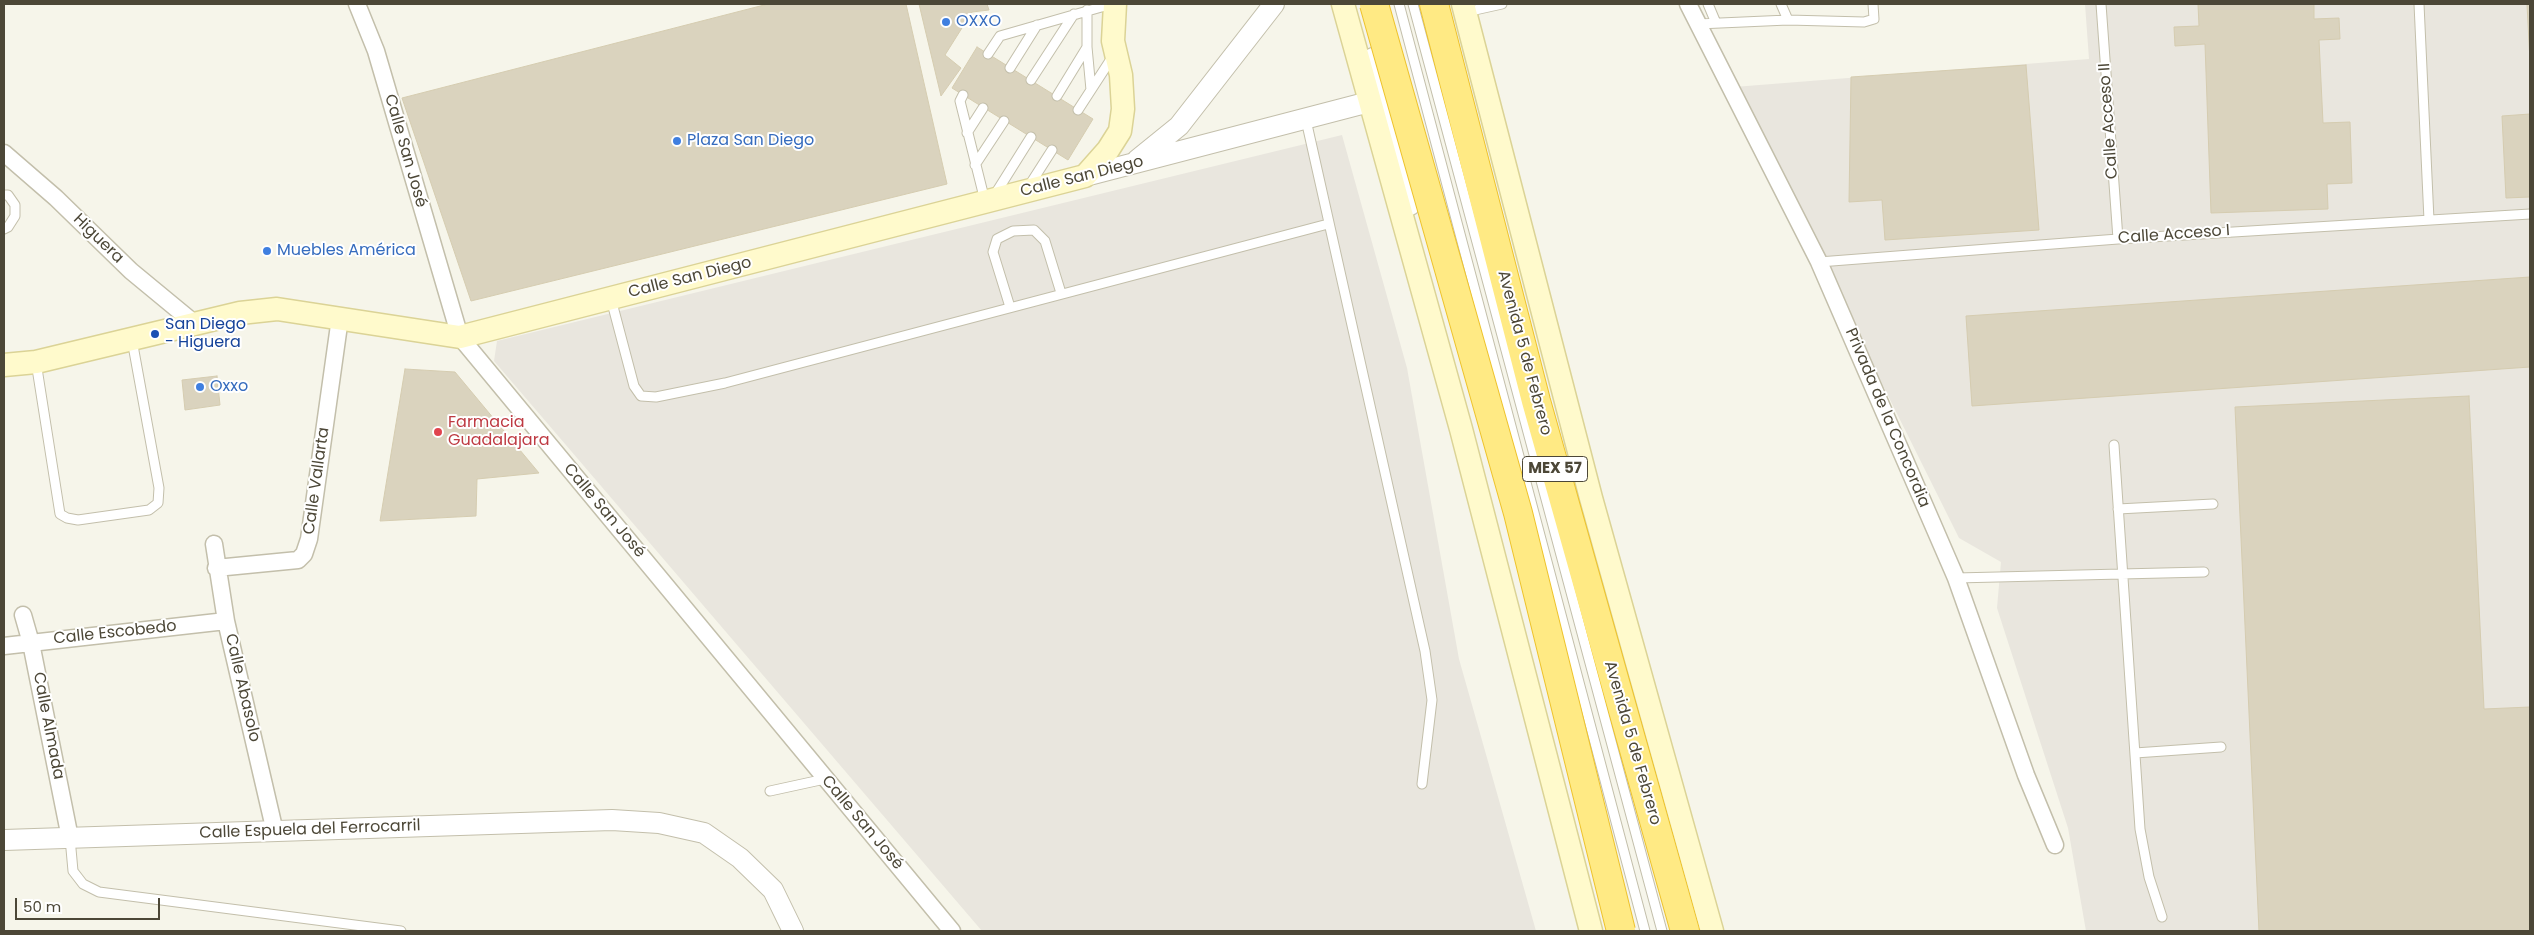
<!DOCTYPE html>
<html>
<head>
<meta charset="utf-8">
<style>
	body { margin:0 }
	#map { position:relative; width:2534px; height:935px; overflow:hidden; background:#f6f5ea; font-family:Poppins,sans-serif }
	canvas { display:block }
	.frame { position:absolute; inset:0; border:5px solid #4c4737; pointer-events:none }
	.scale { position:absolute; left:15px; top:898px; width:145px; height:22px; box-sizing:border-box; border:2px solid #4c4737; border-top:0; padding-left:6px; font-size:15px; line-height:18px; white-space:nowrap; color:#4c4737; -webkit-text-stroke:4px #fff; paint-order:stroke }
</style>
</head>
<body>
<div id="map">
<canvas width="2534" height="935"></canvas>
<div class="frame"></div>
<div class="scale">50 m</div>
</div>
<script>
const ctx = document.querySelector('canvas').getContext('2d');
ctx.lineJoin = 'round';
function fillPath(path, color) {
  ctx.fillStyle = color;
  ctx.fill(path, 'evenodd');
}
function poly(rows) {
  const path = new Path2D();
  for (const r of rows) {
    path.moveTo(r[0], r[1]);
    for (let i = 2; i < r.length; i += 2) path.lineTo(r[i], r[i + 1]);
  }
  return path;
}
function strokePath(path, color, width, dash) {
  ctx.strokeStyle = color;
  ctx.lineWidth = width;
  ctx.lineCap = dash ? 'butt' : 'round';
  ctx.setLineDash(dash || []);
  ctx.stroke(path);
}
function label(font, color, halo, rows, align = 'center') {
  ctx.font = font + ' Poppins,sans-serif';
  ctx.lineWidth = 4;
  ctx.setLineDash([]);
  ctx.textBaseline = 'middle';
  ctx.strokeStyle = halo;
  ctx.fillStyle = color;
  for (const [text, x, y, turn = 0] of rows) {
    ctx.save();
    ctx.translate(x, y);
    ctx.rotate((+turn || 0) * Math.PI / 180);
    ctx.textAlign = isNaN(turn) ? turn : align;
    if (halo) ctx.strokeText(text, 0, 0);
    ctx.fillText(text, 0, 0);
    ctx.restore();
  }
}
const industrial = poly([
	[2085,4,2530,4,2530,931,2086,931,2068,828,1997,608,2001,562,1959,538,1734,87,2089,59],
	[1342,135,1407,368,1459,659,1536,931,982,931,494,361,497,341]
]);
const building = poly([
	[768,4,906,4,947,184,471,301,402,98,768,4],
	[919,4,987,4,989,10,972,12,945,55,961,68,941,96,919,4],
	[2198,4,2314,4,2314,19,2339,18,2340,39,2319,40,2323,123,2350,122,2352,183,2327,184,2328,209,2211,213,2205,44,2175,46,2174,27,2199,26,2198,4],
	[2527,4,2530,4,2530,61,2527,4],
	[977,47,1093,119,1068,160,952,88,977,47],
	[2026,65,2039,230,1885,240,1882,200,1849,202,1851,77,2026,65],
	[2530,114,2530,197,2506,198,2502,116,2530,114],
	[2530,277,2530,367,1972,406,1966,316,2530,277],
	[405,369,455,372,539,473,477,479,476,516,380,521,405,369],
	[217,376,220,405,185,410,182,380,217,376],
	[2469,396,2484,709,2530,707,2530,931,2259,931,2235,407,2469,396]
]);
const service = poly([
	[1399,4,1645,931],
	[1413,4,1662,931],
	[1708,4,1716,23],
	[1781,4,1788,20],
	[2101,4,2118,239],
	[2419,4,2429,220],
	[1466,12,1502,4],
	[1698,24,1788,20,1864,22,1874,19,1873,4],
	[1087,47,1091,90],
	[988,54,1000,36,1112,4],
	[1010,68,1037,25],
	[1031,80,1074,14],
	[963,95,960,101,985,201],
	[1057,96,1087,47,1087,10],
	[1078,110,1113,56],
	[1306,120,1425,651,1432,700,1422,784],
	[967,133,983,108],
	[975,165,1004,121],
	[1029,186,1052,150],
	[4,195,8,195,15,205,15,216,8,227,4,229],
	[994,196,1031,137],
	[1819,262,2118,239,2530,214],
	[611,299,634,386,641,396,656,397,725,383,1328,224],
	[1010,307,993,252,997,239,1013,231,1034,230,1045,241,1061,293],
	[36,362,60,514,67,518,78,520,149,510,158,503,159,488,132,340],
	[2114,445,2140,829,2149,877,2162,917],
	[2118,509,2213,504],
	[1956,578,2204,572],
	[2135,753,2221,747],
	[770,791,825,779],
	[70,838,73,871,83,884,99,892,401,931]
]);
const minor = poly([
	[357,4,376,51,460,337,952,931],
	[1688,4,1819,262,1956,578,2026,775,2055,845],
	[4,153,56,198,131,271,194,323],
	[214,544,226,621,275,832],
	[216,568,298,560,304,554,309,539,340,318],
	[23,615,31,643,70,838],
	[4,646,226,621]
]);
const tertiary = poly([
	[1373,58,1410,205],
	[1137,160,1179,126,1274,4],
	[1085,176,1369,102],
	[4,840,612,820,659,823,704,833,740,858,773,890,793,931]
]);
const secondary = poly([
	[1343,4,1461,429,1591,931],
	[1463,4,1591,498,1712,931],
	[4,365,36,362,240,313,277,309,460,337,1085,176,1108,150,1120,131,1123,109,1121,75,1113,41,1115,4]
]);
const trunk = poly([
	[1434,4,1536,401,1685,931]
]);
const trunkBridge = poly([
	[1374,4,1518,513,1621,931]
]);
const markers = [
	[946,22,5,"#3f7fe0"],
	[677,141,5,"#3f7fe0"],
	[267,251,5,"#3f7fe0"],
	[155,334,5,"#1a4fb4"],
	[200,387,5,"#3f7fe0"],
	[438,432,5,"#e0444e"]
];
const shields = [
	[1555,469,65]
];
const shieldNames = [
	["MEX 57",1555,469]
];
const shopNames = [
	["OXXO",956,22],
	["Plaza San Diego",687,141],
	["Muebles América",277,251],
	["Oxxo",210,387]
];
const streetNames = [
	["Calle Acceso II",2109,121,-94],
	["Calle San José",405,151,74],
	["Calle San Diego",1082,177,-14],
	["Calle Acceso I",2174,235,-4],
	["Higuera",98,239,44],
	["Calle San Diego",690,278,-14],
	["Avenida 5 de Febrero",1524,353,75],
	["Privada de la Concordia",1887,418,67],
	["Calle Vallarta",317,481,-82],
	["Calle San José",604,511,50],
	["Calle Escobedo",115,633,-6],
	["Calle Abasolo",242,688,77],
	["Calle Almada",48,726,79],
	["Avenida 5 de Febrero",1632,743,74],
	["Calle San José",862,823,50],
	["Calle Espuela del Ferrocarril",310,830,-2]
];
const transitNames = [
	["San Diego",165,325],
	["- Higuera",165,343]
];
const healthNames = [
	["Farmacia",448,423],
	["Guadalajara",448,441]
];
fillPath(industrial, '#e9e6de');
fillPath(building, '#dad3be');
strokePath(building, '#d5ccb0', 1);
strokePath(service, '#c3bfab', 11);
strokePath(minor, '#c3bfab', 19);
strokePath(tertiary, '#c3bfab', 22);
strokePath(secondary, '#dbd396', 25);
strokePath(trunk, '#eec32d', 30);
strokePath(service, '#fff', 9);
strokePath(minor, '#fff', 16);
strokePath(tertiary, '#fff', 20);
strokePath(secondary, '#fffacc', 22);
strokePath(trunk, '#ffea84', 28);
strokePath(trunkBridge, '#eec32d', 30, []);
strokePath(trunkBridge, '#ffea84', 28);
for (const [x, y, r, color] of markers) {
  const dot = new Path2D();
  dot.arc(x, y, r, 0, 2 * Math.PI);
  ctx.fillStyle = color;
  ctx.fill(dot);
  strokePath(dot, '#fff', 2);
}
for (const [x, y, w] of shields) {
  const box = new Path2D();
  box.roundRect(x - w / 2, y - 12.5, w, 25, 4);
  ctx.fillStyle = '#fff';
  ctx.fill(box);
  strokePath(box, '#4c4737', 1);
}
label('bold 15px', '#4c4737', null, shieldNames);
label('16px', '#366cbe', '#fff', shopNames, 'left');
label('16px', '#4c4737', '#fff', streetNames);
label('16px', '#164399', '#fff', transitNames, 'left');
label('16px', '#be3a42', '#fff', healthNames, 'left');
</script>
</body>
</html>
